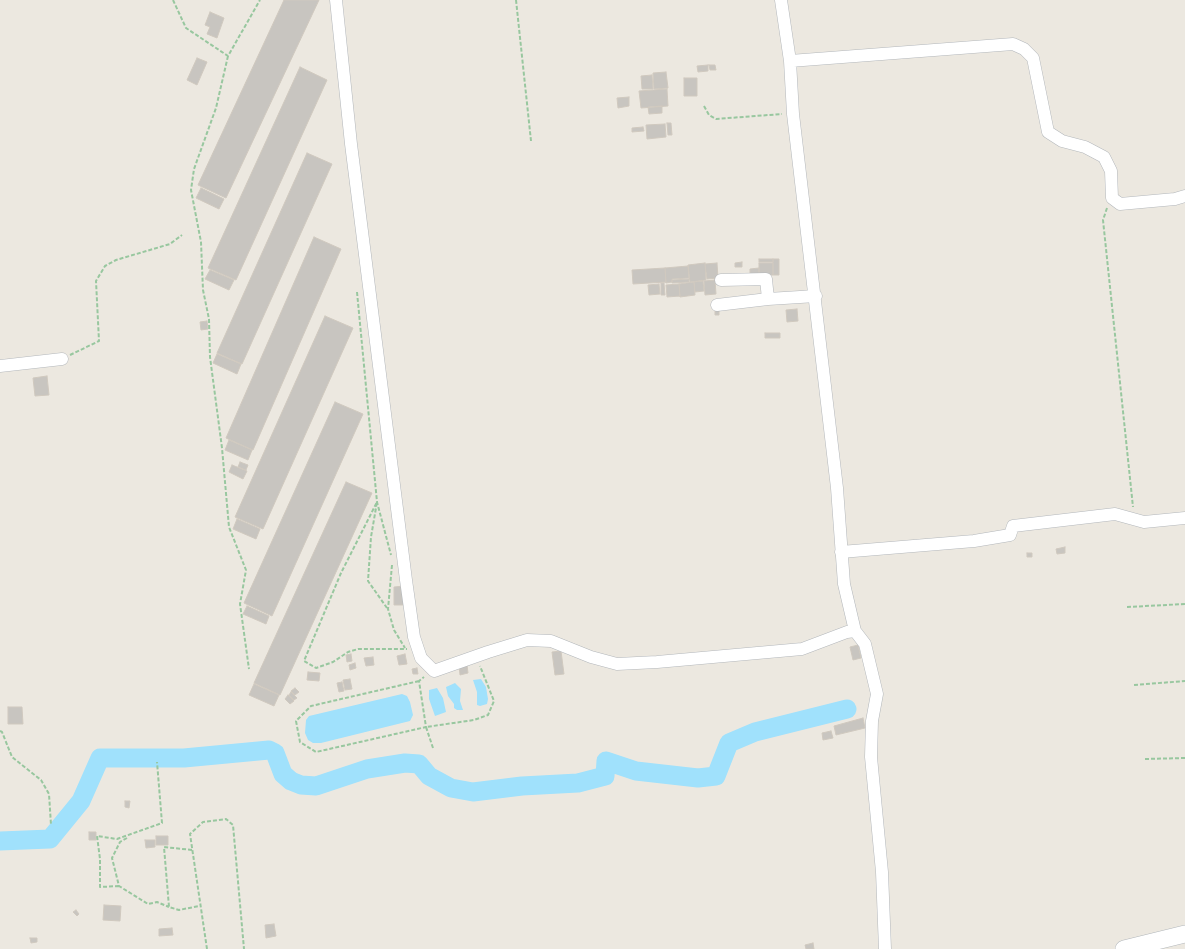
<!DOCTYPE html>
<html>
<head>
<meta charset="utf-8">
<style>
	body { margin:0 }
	canvas { display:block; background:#ece8e0 }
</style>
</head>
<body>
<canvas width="1185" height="949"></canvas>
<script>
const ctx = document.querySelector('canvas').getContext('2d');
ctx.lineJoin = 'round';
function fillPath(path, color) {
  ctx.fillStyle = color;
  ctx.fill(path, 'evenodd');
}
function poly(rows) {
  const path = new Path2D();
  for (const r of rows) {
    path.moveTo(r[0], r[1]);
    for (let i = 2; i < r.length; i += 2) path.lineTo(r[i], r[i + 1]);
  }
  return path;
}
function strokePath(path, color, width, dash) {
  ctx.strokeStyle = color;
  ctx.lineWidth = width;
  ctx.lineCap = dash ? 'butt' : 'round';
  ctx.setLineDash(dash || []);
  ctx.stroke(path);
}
const water = poly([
	[481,679,486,687,488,699,487,704,480,706,477,705,477,692,473,680],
	[455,683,461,689,460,701,463,710,457,710,454,708,454,704,448,696,446,687],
	[437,688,443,698,446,712,435,716,429,699,429,690],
	[402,694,407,696,410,702,413,715,410,721,321,743,313,743,308,740,305,733,306,720,309,716]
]);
const river = poly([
	[0,841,50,839,81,801,100,758,184,758,269,750,275,753,283,774,291,781,301,785,316,786,367,769,405,763,419,764,429,776,451,788,473,792,522,786,578,783,605,776,606,761,636,771,698,778,716,776,729,743,755,732,847,709]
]);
const building = poly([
	[284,0,319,0,226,198,198,185,284,0],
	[210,12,224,18,217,38,207,34,210,27,205,25,210,12],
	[197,58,207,62,197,85,187,80,197,58],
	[708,65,708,71,698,72,697,66,708,65],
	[709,65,715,65,716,70,710,70,709,65],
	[300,67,327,80,236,280,208,268,300,67],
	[666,72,668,88,654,89,653,73,666,72],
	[652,75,653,89,642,89,641,76,652,75],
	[684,78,697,78,697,96,684,96,684,78],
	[667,89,668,106,641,108,639,91,667,89],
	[629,97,629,106,618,108,617,98,629,97],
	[662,106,662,113,649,114,648,107,662,106],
	[667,123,671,123,672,135,668,135,667,123],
	[665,124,666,137,647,139,646,125,665,124],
	[643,127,644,131,632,132,632,128,643,127],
	[307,153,332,164,242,364,217,353,307,153],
	[201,188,224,199,219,209,196,198,201,188],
	[314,237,341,249,253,450,226,438,314,237],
	[759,259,773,259,773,262,759,262,759,259],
	[773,259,779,259,779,275,773,275,773,259],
	[742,262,742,267,735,267,735,263,742,262],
	[705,263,706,280,690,282,688,265,705,263],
	[717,263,718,278,707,279,705,264,717,263],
	[759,263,773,263,773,275,759,275,759,263],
	[688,266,689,278,672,279,672,282,666,283,665,268,688,266],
	[665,268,666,282,633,284,632,270,665,268],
	[759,268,759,275,750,276,750,269,759,268],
	[210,270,234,280,229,290,205,279,210,270],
	[689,279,689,282,672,283,672,280,689,279],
	[715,280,716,294,705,295,704,281,715,280],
	[703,281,704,291,695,292,694,282,703,281],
	[694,282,695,295,680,297,679,284,694,282],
	[661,283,664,283,665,295,661,295,661,283],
	[659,284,660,294,649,295,648,285,659,284],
	[679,284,680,296,667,297,666,285,679,284],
	[797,309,798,321,787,322,786,310,797,309],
	[715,310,719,310,719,315,715,315,715,310],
	[325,316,353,328,263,529,235,517,325,316],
	[207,321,208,329,201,330,200,322,207,321],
	[765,333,780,333,780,338,765,338,765,333],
	[217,354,241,364,237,374,213,363,217,354],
	[47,376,49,395,35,396,33,378,47,376],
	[335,402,363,414,272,616,244,603,335,402],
	[229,440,252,450,248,460,225,450,229,440],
	[240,462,248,465,246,470,238,467,240,462],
	[232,465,247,471,243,479,229,472,232,465],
	[346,482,372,493,280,695,254,683,346,482],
	[237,519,260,529,256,539,233,529,237,519],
	[1065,547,1065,553,1057,554,1056,549,1065,547],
	[1027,553,1032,553,1032,557,1027,557,1027,553],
	[404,586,404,605,394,605,394,587,404,586],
	[247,606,269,616,266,624,243,614,247,606],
	[858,645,861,658,853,660,850,647,858,645],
	[561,651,564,674,555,675,552,652,561,651],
	[351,654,352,661,347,662,346,655,351,654],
	[405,654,407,664,399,665,397,656,405,654],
	[373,657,374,665,366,666,364,658,373,657],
	[355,663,356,668,350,670,349,665,355,663],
	[467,665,468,673,460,675,459,666,467,665],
	[417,668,418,674,413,674,412,669,417,668],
	[308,672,320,673,319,681,307,680,308,672],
	[350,679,352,689,345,690,343,680,350,679],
	[342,682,344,691,339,692,337,683,342,682],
	[254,684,279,695,274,706,249,695,254,684],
	[295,688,299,692,295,695,291,691,295,688],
	[291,692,297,698,294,700,289,695,291,692],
	[288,695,294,701,290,704,285,699,288,695],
	[8,707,22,707,23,724,8,724,8,707],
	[863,718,865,728,836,735,834,726,863,718],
	[831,731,833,738,823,740,822,733,831,731],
	[125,801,130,801,129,808,125,807,125,801],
	[89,832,96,832,96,840,89,840,89,832],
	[156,836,168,836,168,845,156,845,156,836],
	[145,840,155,840,155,847,146,848,145,840],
	[104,905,121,906,120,921,103,920,104,905],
	[76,910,79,914,77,916,73,912,76,910],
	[274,924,276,936,266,938,265,925,274,924],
	[172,928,173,935,159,936,159,929,172,928],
	[30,938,37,938,37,942,31,943,30,938],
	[813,943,814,949,806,949,805,945,813,943]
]);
const path = poly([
	[173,0,186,28,228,56,260,0],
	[516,0,531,141],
	[228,56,216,108,194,169,191,190,201,242,203,290,209,319,210,357,222,448,229,527,246,570,240,604,249,669],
	[704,106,709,115,716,119,782,114],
	[1107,208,1103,220,1133,507],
	[357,292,377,502,391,555],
	[70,355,99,341,96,281,105,266,116,260,170,244,182,235],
	[392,565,388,609,394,630,405,648],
	[1127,607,1185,604],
	[387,608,368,581,371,537,377,502,341,573,304,661,316,668,333,662,348,652,358,649,407,649],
	[419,681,311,706,296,721,300,742,316,752,426,727,419,681,424,677],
	[1134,685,1185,681],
	[0,731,2,732,12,757,41,780,49,794,51,825],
	[433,748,426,727,474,720,488,715,494,701,480,666],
	[1145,759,1185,758],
	[127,838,120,842,112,858,119,886,148,904,157,902,169,907],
	[192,850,164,847,169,907,179,910,199,906],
	[119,886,100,887,100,859,97,836,117,839,162,823,157,762],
	[207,949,190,834,203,822,226,819,233,825,244,949]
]);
const street = poly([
	[336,0,351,144,406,580,414,637,421,658,434,671,488,652,527,640,551,641,591,657,617,664,657,662,802,649,847,632,855,631],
	[781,0,790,61,793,114,837,488,844,584,855,631,865,644,877,694,872,721,871,757,882,872,885,949],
	[790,61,1013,44,1024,49,1033,58,1048,132,1062,141,1085,147,1104,157,1111,171,1112,198,1120,204,1175,199,1185,196],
	[721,280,766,279,768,299],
	[717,305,768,299,816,296],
	[0,366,62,359],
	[841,552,974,541,1010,535,1013,526,1115,514,1144,522,1185,518]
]);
const secondary = poly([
	[1124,949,1185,934]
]);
fillPath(water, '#a0e1fc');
strokePath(river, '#a0e1fc', 19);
fillPath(building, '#c8c5c0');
strokePath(building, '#d0c9bf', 1);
strokePath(street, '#b3b7bb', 13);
strokePath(secondary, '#b2b7bb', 18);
strokePath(path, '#98c79f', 2, [4, 2]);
strokePath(street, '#fff', 12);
strokePath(secondary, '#fff', 17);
</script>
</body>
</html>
